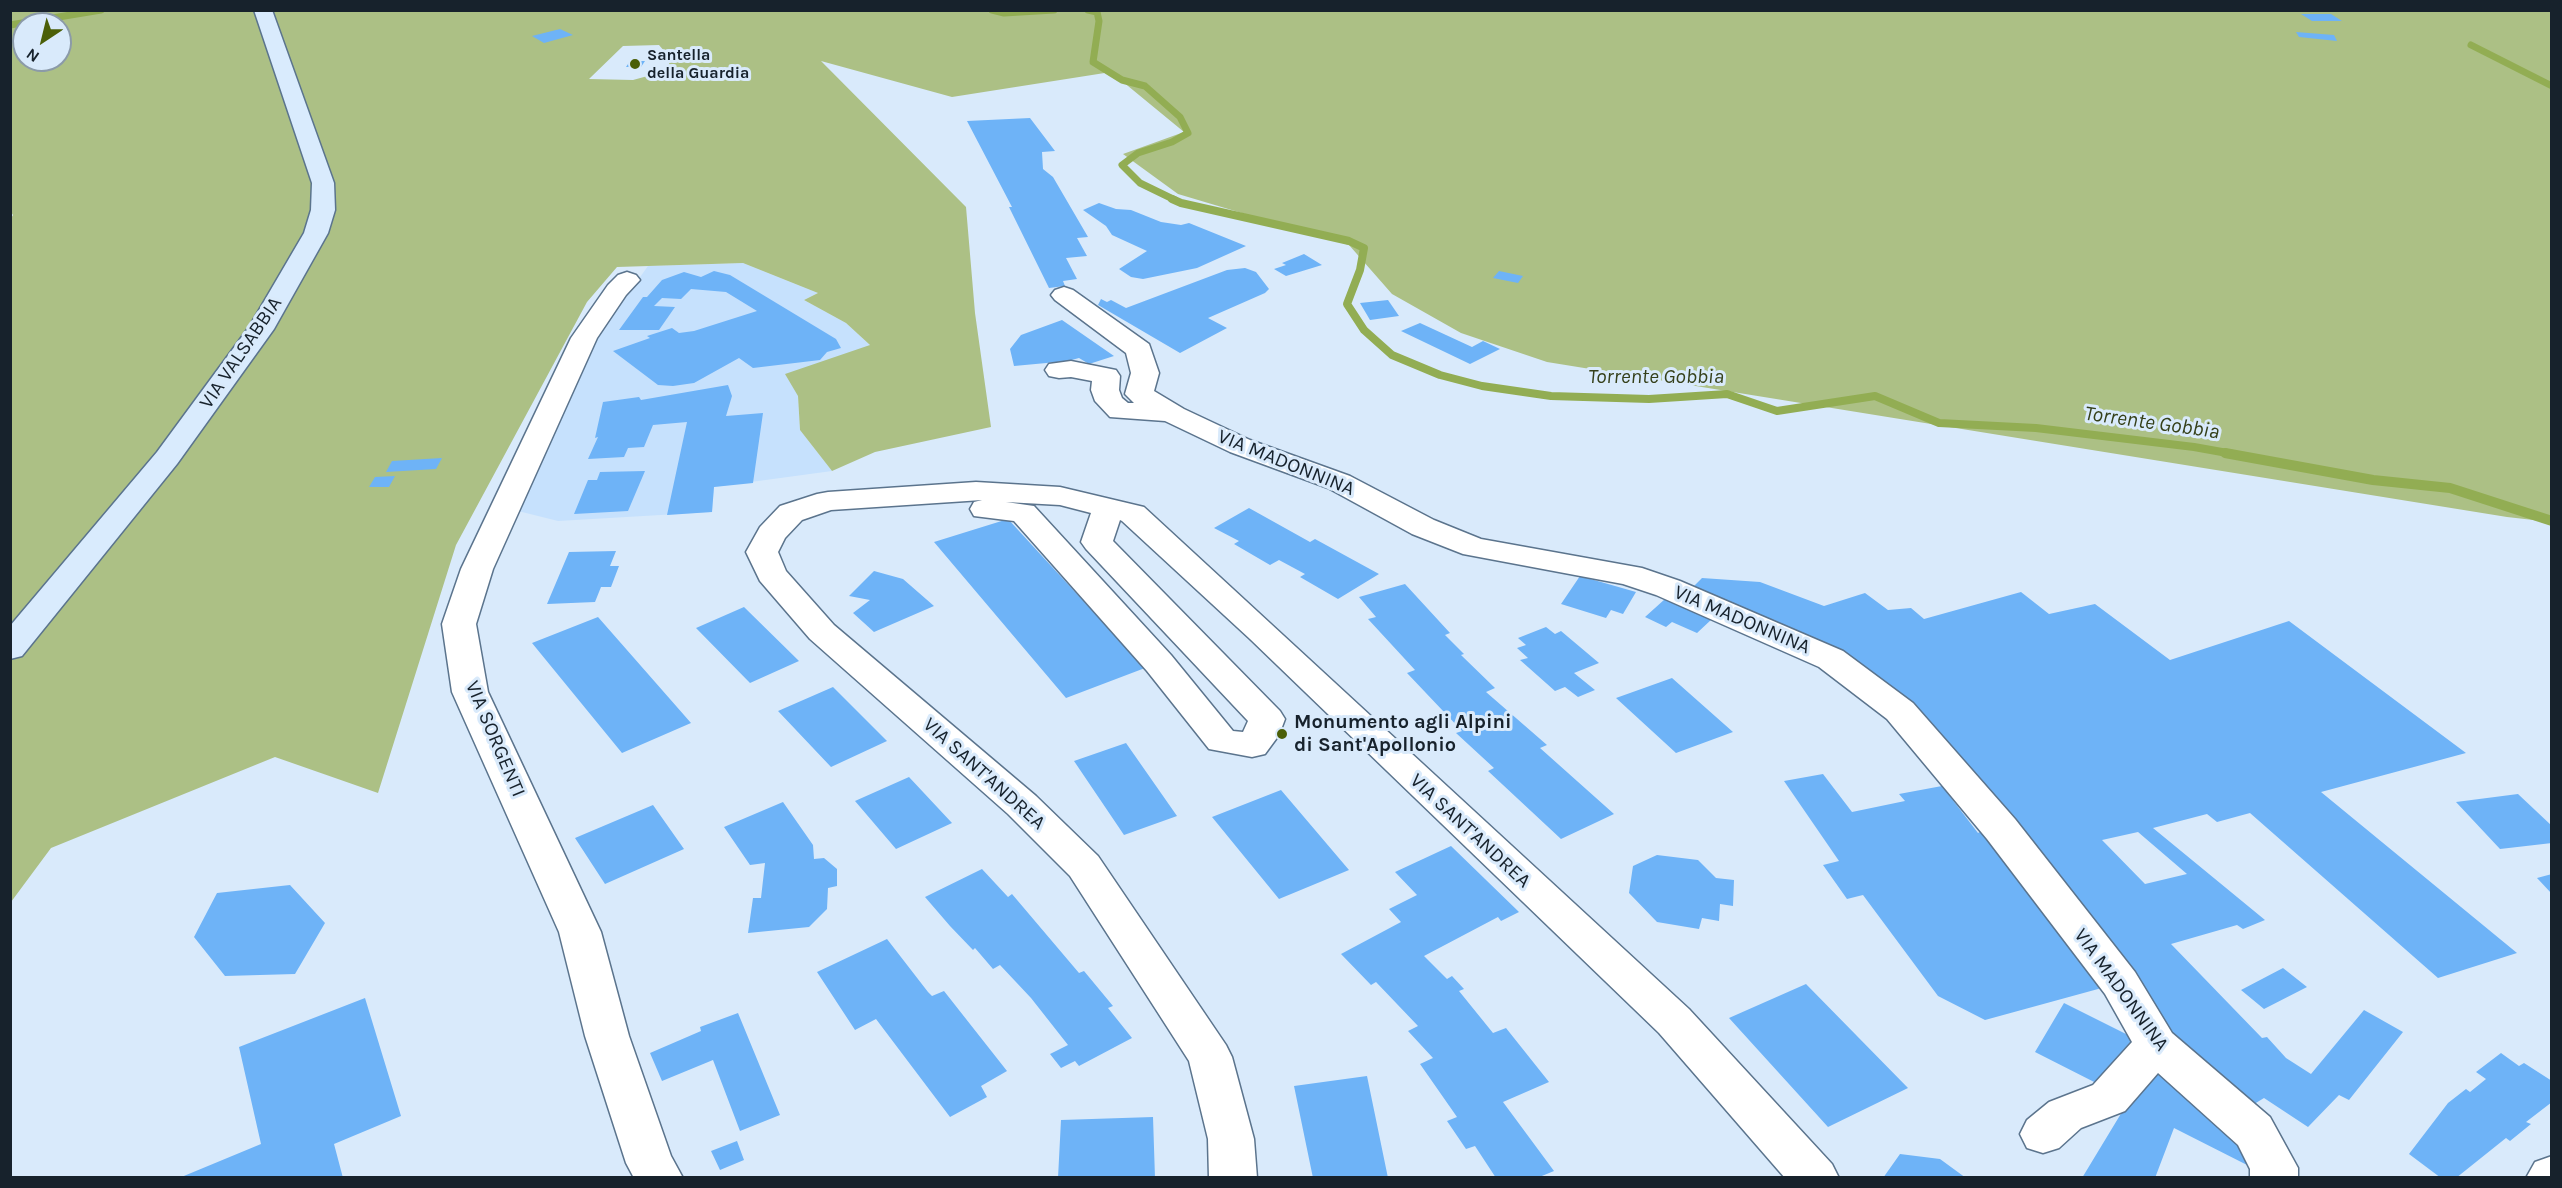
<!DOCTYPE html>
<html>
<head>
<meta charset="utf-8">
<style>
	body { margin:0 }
	#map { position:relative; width:2562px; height:1188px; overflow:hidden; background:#d9eafb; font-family:Karla,sans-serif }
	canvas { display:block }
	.frame { position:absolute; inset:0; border:12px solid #17222c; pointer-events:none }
	.north { position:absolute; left:12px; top:12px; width:60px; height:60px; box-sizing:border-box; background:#d9eafb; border:2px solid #8b9aa8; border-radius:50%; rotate:215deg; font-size:16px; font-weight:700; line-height:24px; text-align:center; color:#17222c }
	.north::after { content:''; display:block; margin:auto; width:21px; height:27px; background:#4b5f08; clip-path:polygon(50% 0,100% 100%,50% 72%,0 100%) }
</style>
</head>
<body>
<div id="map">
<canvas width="2562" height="1188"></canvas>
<div class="frame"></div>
<div class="north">N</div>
</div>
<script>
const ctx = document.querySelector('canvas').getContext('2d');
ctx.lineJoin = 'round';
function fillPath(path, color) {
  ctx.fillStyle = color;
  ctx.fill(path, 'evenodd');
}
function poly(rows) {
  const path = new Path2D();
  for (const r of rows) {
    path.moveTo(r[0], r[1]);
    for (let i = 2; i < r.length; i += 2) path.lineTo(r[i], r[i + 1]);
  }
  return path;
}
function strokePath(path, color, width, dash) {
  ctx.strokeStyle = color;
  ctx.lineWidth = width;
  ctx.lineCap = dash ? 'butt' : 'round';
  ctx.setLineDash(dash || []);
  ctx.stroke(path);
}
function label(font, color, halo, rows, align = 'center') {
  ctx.font = font + ' Karla,sans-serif';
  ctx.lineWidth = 6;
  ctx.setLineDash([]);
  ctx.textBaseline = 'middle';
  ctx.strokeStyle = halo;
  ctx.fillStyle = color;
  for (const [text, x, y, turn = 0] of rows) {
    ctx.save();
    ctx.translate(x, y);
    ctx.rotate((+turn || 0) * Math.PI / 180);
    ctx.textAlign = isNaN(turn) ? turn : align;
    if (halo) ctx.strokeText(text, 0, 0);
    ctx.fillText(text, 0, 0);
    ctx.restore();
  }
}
const built = poly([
	[743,263,818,293,804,300,846,323,870,345,798,396,800,430,832,471,714,487,712,512,558,521,518,511,590,347,648,266]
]);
const green = poly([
	[10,11,2551,11,2551,522,2507,517,1547,362,1461,333,1392,294,1349,245,1178,194,1123,154,1184,132,1111,72,952,97,821,61,966,207,975,313,991,427,875,452,832,471,800,430,798,396,785,374,870,345,846,323,804,300,818,293,743,263,617,267,587,302,456,545,378,793,275,757,51,848,11,902,10,220,13,215,10,211],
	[24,24,60,24,60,60,24,60],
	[659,45,671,59,666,71,633,80,589,79,623,46]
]);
const streamFar2 = poly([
	[992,10,1004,13,1054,10],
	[1088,10,1097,12,1099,21,1093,62,1122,80,1145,86,1180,117,1188,133,1172,142,1138,153,1122,165,1140,183,1175,200],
	[10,25,101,10],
	[2471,45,2552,86]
]);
const streamFar1 = poly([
	[1172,199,1181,203,1349,241,1364,248,1360,270,1347,304,1364,330,1392,355,1440,375,1482,386,1551,396,1649,399,1727,394,1777,411,1875,396,1939,423,2036,428,2194,447,2233,454]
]);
const stream = poly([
	[2225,453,2373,480,2450,488,2552,521]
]);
const building = poly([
	[2301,14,2331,14,2342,21,2312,21],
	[560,29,573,35,544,43,532,36],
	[2296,32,2334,35,2337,41,2299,37],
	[630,61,645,61,641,67,626,67],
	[1030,118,1055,151,1042,152,1043,169,1053,177,1088,237,1077,238,1087,256,1066,258,1077,279,1063,281,1065,286,1049,288,1009,207,1012,207,967,121],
	[1099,203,1116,209,1131,210,1161,222,1181,225,1189,223,1246,246,1197,268,1143,279,1131,277,1119,269,1147,251,1112,235,1106,226,1083,210],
	[1304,254,1322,265,1286,276,1274,269,1286,265,1282,263],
	[1245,268,1256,272,1269,289,1265,293,1208,318,1227,328,1180,353,1098,305,1101,299,1107,302,1111,300,1126,308,1227,270],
	[714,271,730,275,836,339,841,348,827,352,820,360,753,368,739,358,694,383,673,386,658,385,613,351,650,338,647,336,672,328,679,333,694,331,757,311,726,292,691,289,681,299,662,298,654,306,675,307,659,330,619,330,643,297,647,297,662,280,684,272,701,277],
	[1499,271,1523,276,1518,283,1493,278],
	[1388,300,1399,316,1370,320,1360,303],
	[1062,320,1114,356,1089,364,1079,358,1068,361,1014,366,1010,349,1021,335],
	[1420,323,1472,347,1483,341,1500,349,1470,364,1401,331],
	[728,385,732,396,726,416,763,413,753,483,714,487,712,512,667,515,687,422,653,425,644,447,628,448,624,457,588,459,598,437,595,438,603,402,639,397,641,400],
	[442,458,436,469,386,472,392,461],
	[645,471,628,511,574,514,588,480,597,480,600,472],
	[395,476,389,487,369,487,375,477],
	[1249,508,1310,542,1315,539,1379,574,1338,599,1300,577,1305,574,1279,560,1270,565,1234,544,1239,541,1214,528],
	[1008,519,1145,668,1066,698,934,542],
	[616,551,610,566,619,566,611,587,601,587,595,602,547,604,569,552],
	[874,571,903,579,934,606,874,632,853,613,870,600,849,596],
	[1580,576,1636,592,1623,614,1611,610,1606,618,1561,604],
	[1702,578,1760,582,1824,606,1865,593,1888,610,1911,608,1924,619,2021,592,2049,614,2095,604,2170,660,2289,621,2466,753,2321,792,2517,953,2438,978,2250,813,2217,822,2207,814,2153,828,2265,920,2243,929,2237,925,2171,944,2262,1038,2267,1037,2286,1058,2311,1074,2364,1010,2403,1032,2349,1100,2339,1095,2308,1127,2264,1098,2246,1109,2193,1064,1913,711,1691,589],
	[2138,832,2187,874,2145,884,2102,840],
	[1405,584,1450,633,1445,635,1464,654,1461,655,1495,688,1486,692,1547,745,1540,748,1614,814,1561,839,1488,771,1494,768,1456,733,1462,731,1407,673,1415,670,1368,619,1376,617,1359,597],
	[1665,599,1712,619,1697,633,1672,622,1666,627,1645,617],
	[744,607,799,661,750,683,696,628],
	[598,617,691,723,622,753,532,643],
	[1546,627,1555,634,1561,631,1599,663,1574,673,1595,690,1578,697,1565,687,1555,691,1520,660,1528,658,1517,648,1526,645,1518,638],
	[1672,678,1733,732,1676,753,1616,698],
	[833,687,887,741,831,767,778,711],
	[1126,743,1177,816,1124,835,1074,761],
	[1823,774,1852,812,1905,801,1899,794,1942,786,1978,833,1982,831,2109,986,1985,1020,1938,996,1863,895,1847,899,1823,865,1839,861,1784,781],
	[909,777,952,823,896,849,855,801],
	[1281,790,1349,870,1279,899,1212,817],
	[2518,794,2552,826,2552,843,2500,849,2456,802],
	[783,802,813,845,814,859,824,858,837,869,837,886,828,888,827,909,809,927,748,933,753,898,761,898,765,863,750,865,724,827],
	[653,805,684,849,605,884,575,838],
	[1451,846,1519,912,1501,921,1498,917,1424,956,1447,979,1452,976,1464,989,1459,991,1493,1033,1506,1028,1549,1082,1503,1102,1554,1171,1537,1178,1496,1178,1475,1146,1466,1149,1447,1121,1457,1117,1420,1064,1433,1058,1408,1031,1418,1026,1376,982,1371,985,1341,954,1401,922,1389,909,1417,895,1395,872],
	[1657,855,1698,860,1716,878,1734,880,1733,906,1720,904,1719,921,1702,918,1699,929,1657,922,1629,893,1633,866],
	[982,869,1008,897,1012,894,1079,973,1084,971,1113,1006,1108,1008,1132,1038,1079,1066,1075,1061,1061,1068,1050,1054,1068,1045,1031,998,1000,965,993,969,975,948,973,950,950,926,925,897],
	[2552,874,2552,894,2537,878],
	[290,885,325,923,295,974,225,976,194,937,217,893],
	[887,939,928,992,932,996,944,991,1007,1071,981,1086,987,1097,950,1117,876,1019,855,1030,817,972],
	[2283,968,2307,987,2264,1009,2241,990],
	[1806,984,1908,1088,1828,1127,1729,1018],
	[365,998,401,1116,334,1144,343,1178,179,1178,261,1144,239,1047],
	[2064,1003,2134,1038,2106,1088,2035,1052],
	[738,1013,780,1115,740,1131,713,1060,662,1081,650,1053,701,1031,700,1027],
	[2501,1053,2519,1066,2524,1063,2552,1081,2552,1102,2526,1122,2531,1124,2510,1141,2506,1138,2456,1178,2441,1178,2409,1154,2448,1103,2466,1089,2470,1092,2486,1079,2476,1072],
	[2148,1069,2188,1090,2246,1145,2251,1167,2174,1128,2155,1178,2082,1178],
	[1367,1076,1388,1178,1313,1178,1294,1086],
	[1153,1117,1155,1178,1058,1178,1061,1120],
	[737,1141,744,1160,720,1170,711,1151],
	[1900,1154,1940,1159,1966,1178,1883,1178]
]);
const minor = poly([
	[627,272,636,275,640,280,626,295,597,338,493,569,476,624,488,692,601,932,629,1036,671,1156,683,1178,634,1178,626,1163,585,1036,559,932,452,692,442,624,461,569,571,338,608,285,618,275,627,272],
	[1064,287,1073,290,1149,344,1159,373,1154,391,1184,409,1250,440,1350,476,1434,520,1481,539,1642,568,1680,581,1843,651,1913,703,2015,819,2135,972,2172,1033,2270,1117,2298,1168,2298,1178,2250,1178,2250,1169,2238,1145,2158,1073,2125,1111,2081,1128,2059,1148,2043,1153,2027,1148,2020,1134,2027,1120,2049,1102,2093,1085,2132,1042,2105,994,1987,839,1887,719,1819,667,1656,595,1623,584,1463,554,1412,534,1328,488,1230,452,1165,421,1110,417,1095,401,1091,390,1092,381,1071,377,1059,378,1049,376,1045,370,1049,364,1071,361,1116,370,1120,376,1119,390,1122,398,1128,403,1134,403,1125,394,1131,373,1126,353,1055,300,1051,295,1055,290,1064,287],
	[976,482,1060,487,1144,507,1689,1009,1832,1164,1839,1178,1785,1178,1659,1033,1250,639,1122,521,1120,520,1113,541,1280,711,1285,719,1279,735,1265,754,1252,757,1209,749,1147,671,1014,521,974,516,970,509,974,502,982,500,831,510,802,520,785,538,778,552,786,571,834,625,1036,796,1098,856,1226,1045,1232,1057,1254,1139,1257,1178,1209,1178,1208,1139,1189,1061,1070,876,1008,814,810,639,760,581,746,552,760,527,780,506,817,494,828,492,976,482],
	[1006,502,1060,505,1091,513,1081,542,1086,549,1248,721,1243,732,1233,731,1171,655,1034,506,1006,502],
	[2552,1156,2552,1178,2526,1178,2535,1162,2552,1156]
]);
const secondary = poly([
	[254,10,272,10,334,183,335,210,328,233,274,329,177,464,22,656,10,659,10,626,157,452,249,327,304,233,311,210,312,183,254,10]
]);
const markers = [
	[635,64,6,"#4b5f08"],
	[1282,734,6,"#4b5f08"]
];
const farPoinames = [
	["Santella",647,55],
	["della Guardia",647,73]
];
const streetNames = [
	["VIA VALSABBIA",241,353,-56],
	["VIA MADONNINA",1286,463,22],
	["VIA MADONNINA",1742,620,23],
	["VIA SORGENTI",495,739,67],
	["VIA SANT'ANDREA",984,774,42],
	["VIA SANT'ANDREA",1470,831,43],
	["VIA MADONNINA",2121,990,54]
];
const poiNames = [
	["Monumento agli Alpini",1294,722],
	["di Sant'Apollonio",1294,745]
];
const waterNames = [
	["Torrente Gobbia",1656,377],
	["Torrente Gobbia",2152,423,8]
];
fillPath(built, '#c6e1fd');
fillPath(green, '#acc085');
strokePath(streamFar2, '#92ad53', 7);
strokePath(streamFar1, '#92ad53', 8);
strokePath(stream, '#92ad53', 10);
fillPath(building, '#6eb3f7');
strokePath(minor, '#5b748d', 3);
strokePath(secondary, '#5b748d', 3);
fillPath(minor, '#fff');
fillPath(secondary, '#d9ebfd');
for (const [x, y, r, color] of markers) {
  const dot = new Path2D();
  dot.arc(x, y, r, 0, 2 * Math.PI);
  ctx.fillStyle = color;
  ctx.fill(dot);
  strokePath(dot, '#d9eafb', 2);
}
label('bold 16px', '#17222c', '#d9eafb', farPoinames, 'left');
label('20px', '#17222c', '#d9eafb', streetNames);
label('bold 20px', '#17222c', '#d9eafb', poiNames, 'left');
label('italic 21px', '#35401a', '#d9eafb', waterNames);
</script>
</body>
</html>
